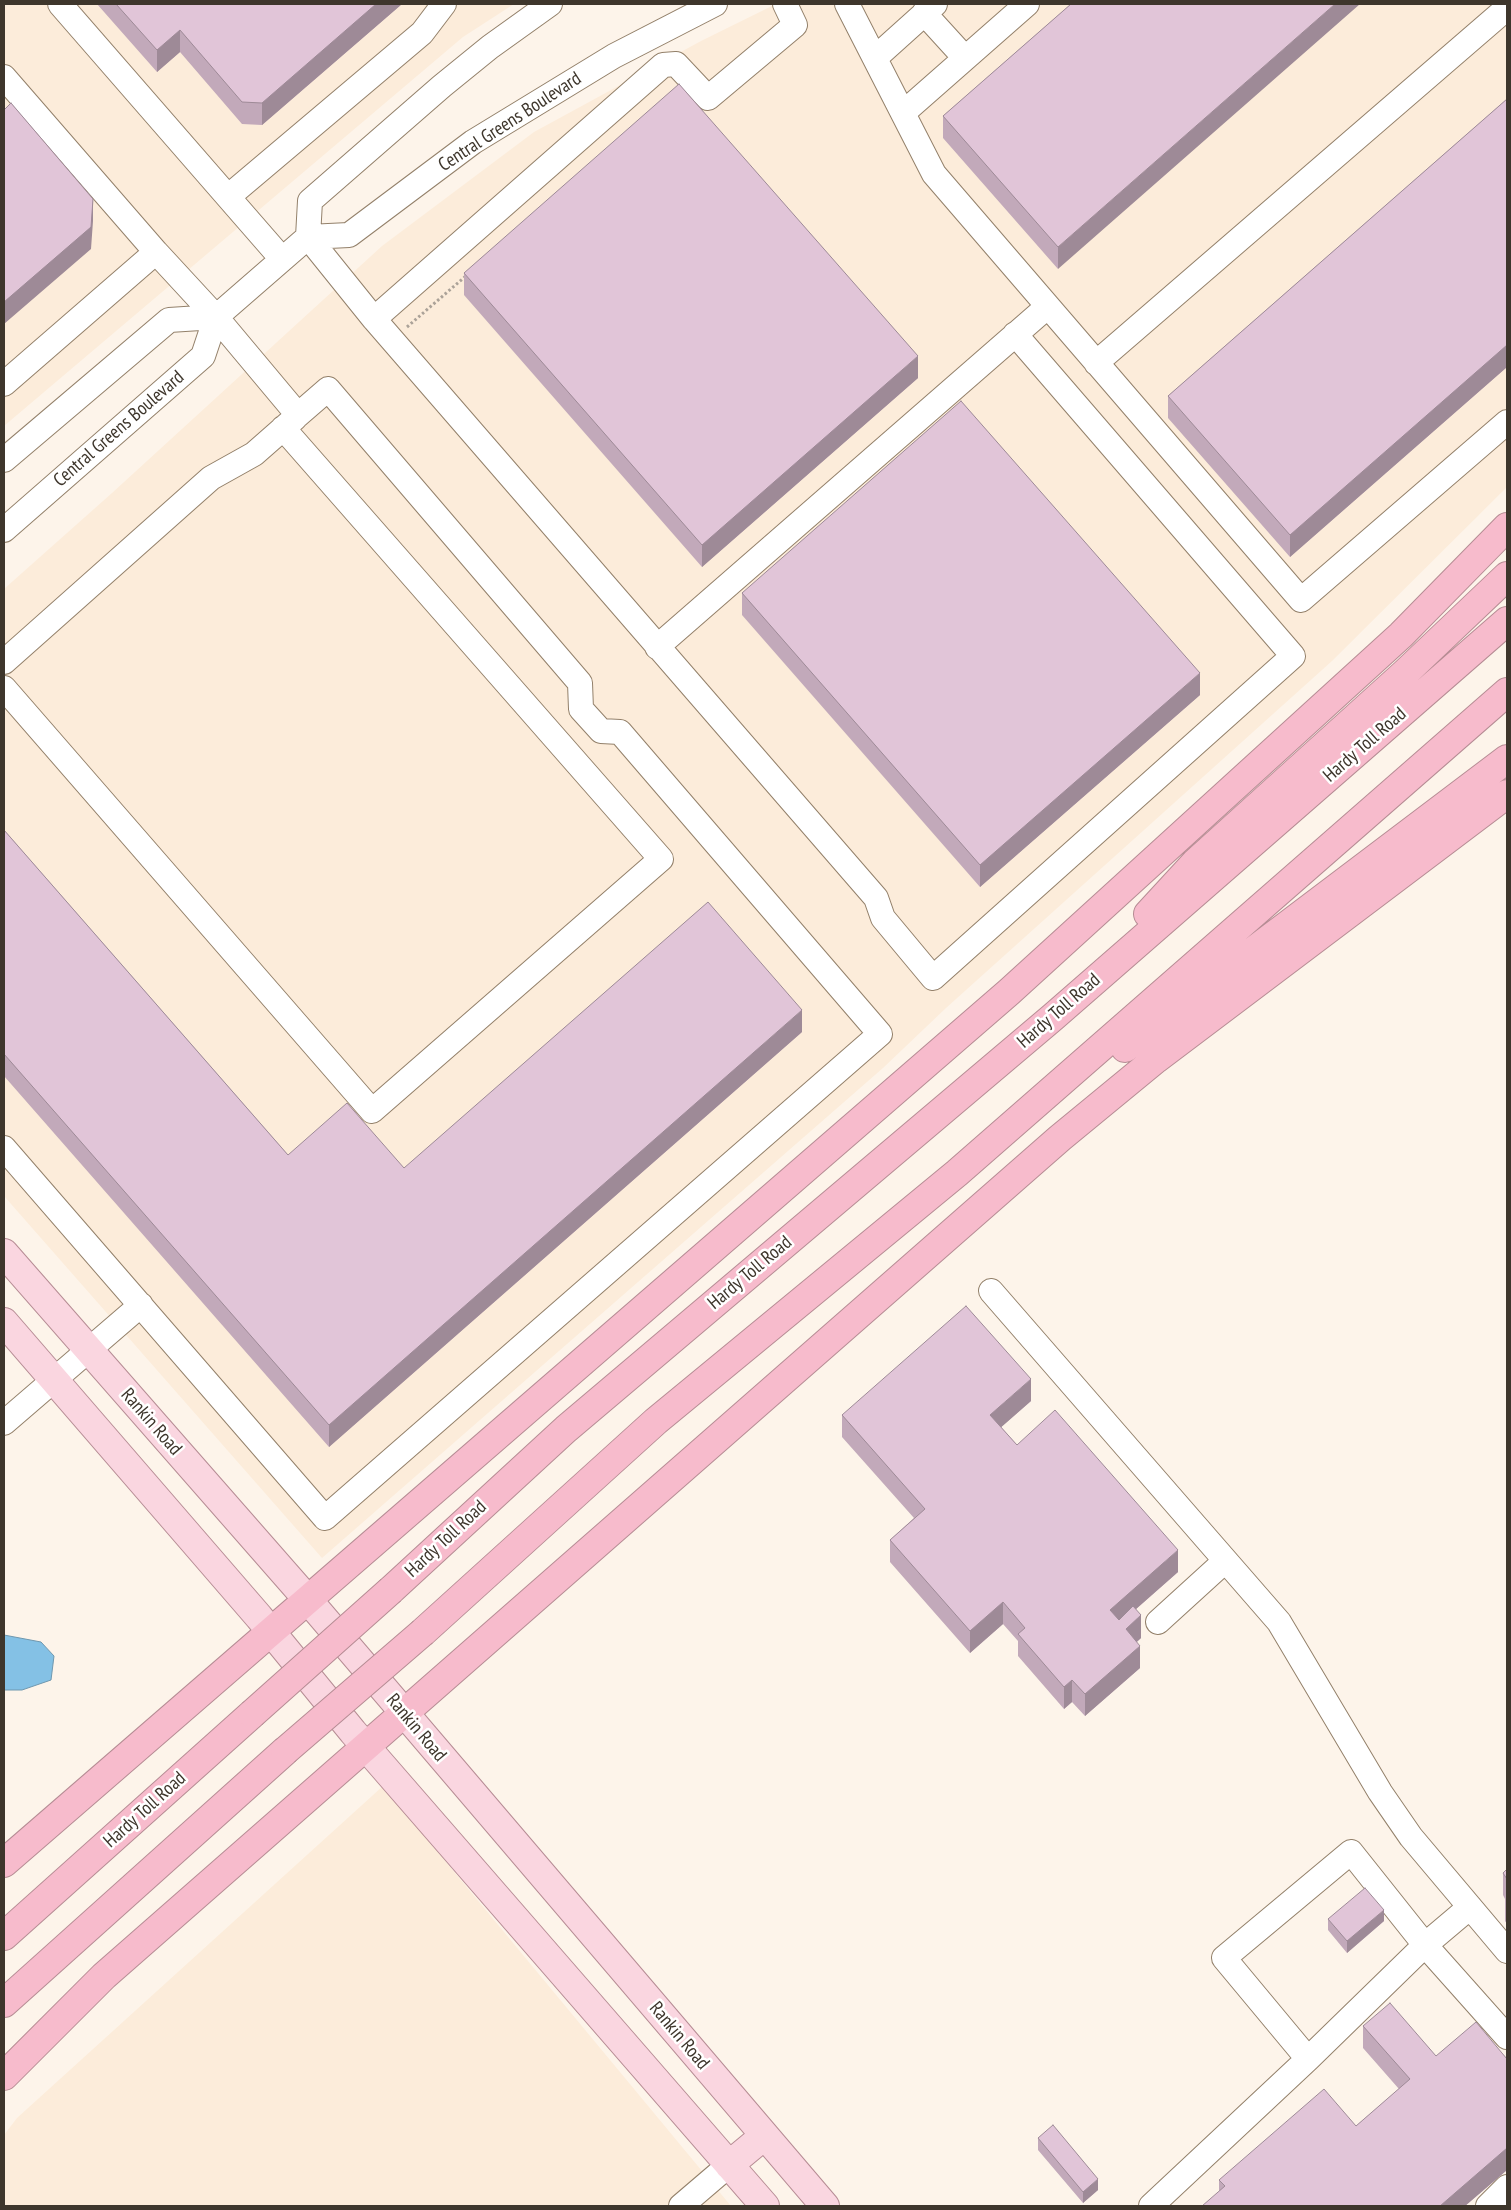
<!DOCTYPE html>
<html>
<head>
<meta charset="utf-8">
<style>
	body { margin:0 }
	#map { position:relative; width:1511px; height:2210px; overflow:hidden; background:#fdf4ea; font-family:"PT Sans Narrow",sans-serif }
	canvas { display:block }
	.frame { position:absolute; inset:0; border:5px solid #3e362c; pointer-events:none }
</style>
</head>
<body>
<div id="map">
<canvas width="1511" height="2210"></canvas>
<div class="frame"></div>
</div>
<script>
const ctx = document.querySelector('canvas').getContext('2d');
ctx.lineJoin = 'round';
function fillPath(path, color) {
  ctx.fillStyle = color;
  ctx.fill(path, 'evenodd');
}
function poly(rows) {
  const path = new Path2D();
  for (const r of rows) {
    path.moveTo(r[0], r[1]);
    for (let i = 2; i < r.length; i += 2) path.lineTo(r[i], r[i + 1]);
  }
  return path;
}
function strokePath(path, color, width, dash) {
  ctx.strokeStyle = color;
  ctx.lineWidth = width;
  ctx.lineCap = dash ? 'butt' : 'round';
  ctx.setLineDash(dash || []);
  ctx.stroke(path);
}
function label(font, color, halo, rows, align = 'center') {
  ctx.font = font + ' "PT Sans Narrow",sans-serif';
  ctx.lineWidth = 5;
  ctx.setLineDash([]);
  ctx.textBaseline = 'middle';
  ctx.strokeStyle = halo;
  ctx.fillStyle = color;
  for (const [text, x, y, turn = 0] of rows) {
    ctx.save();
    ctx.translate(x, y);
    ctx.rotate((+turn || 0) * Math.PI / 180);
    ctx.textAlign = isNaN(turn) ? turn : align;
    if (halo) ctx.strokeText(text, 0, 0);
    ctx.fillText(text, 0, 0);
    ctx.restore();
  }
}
const built = poly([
	[4,4,514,4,463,37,4,426],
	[776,4,1507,4,1507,487,1332,661,946,1008,883,1068,322,1558,4,1196,4,589,112,493,382,246,534,132,701,41],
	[383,1786,731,2206,4,2206,4,2135,17,2118]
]);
const water = poly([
	[4,1635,41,1642,54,1656,51,1680,22,1690,4,1690,4,1635]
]);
const path = poly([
	[407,327,467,275]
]);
const minor = poly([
	[60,4,282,259],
	[847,4,934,174,1301,600,1507,422],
	[924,13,965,58],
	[875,58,935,4],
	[4,77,156,252,216,317,298,415,328,389,580,683,581,709,601,731,620,732,880,1034,325,1518,4,1148],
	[903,113,1027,4],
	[229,196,422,33,444,4],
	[308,237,374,319,876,898,883,918,933,978,1293,656,1015,334],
	[308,237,310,201,442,86,490,47,550,4],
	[374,319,663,65,676,64,708,98,795,25,785,4],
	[1096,363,1507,8],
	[4,384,156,252],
	[4,460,169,320,216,317],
	[4,530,203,356,216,317,308,237,349,235,473,142,614,56,715,4],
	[657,647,1047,307],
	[4,662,211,478,254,454,295,418],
	[4,688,372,1111,661,859,283,428],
	[991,1291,1279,1622,1380,1792,1411,1837,1507,1951],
	[4,1423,141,1305],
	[1158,1622,1225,1561],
	[1308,2059,1224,1958,1351,1852,1425,1945,1507,2037],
	[681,2206,729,2165],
	[1151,2206,1308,2059,1425,1945,1470,1907],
	[1488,2206,1507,2187]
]);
const major = poly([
	[4,1253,308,1600,825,2206],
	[4,1322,259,1617,353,1732,765,2206],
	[729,2165,764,2136]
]);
const highway = poly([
	[1148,914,1195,863,1405,673,1507,576],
	[1125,1048,1507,759],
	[391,1590,566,1429,1053,1017,1507,621],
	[423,1632,656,1421,957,1173,1507,692],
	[4,1863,1009,992,1401,635,1507,527],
	[4,1936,252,1714],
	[4,2003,285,1751],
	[4,2076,104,1976,1060,1138,1156,1059,1507,794]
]);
const highwayBridge = poly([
	[252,1714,391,1590],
	[285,1751,423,1632]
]);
const wall = poly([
	[97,4,402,4,262,125,242,124,180,52,157,72],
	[1071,4,1058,269,943,138,943,116],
	[1507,99,1507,367,1290,557,1168,418,1168,396],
	[464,273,918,378,702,567,464,295],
	[742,593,1200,695,980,887,742,615],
	[4,830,288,1155,404,1168,802,1032,329,1447,4,1076],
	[1031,1401,1001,1427,1017,1445,1178,1572,1136,1609,1141,1638,1137,1642,1140,1668,1085,1716,1072,1702,1064,1709,1018,1656,1018,1641,1003,1624,970,1653,890,1562,890,1540,914,1518,842,1437,842,1415],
	[1507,1869,1507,1924,1505,1921,1505,1899,1503,1895,1503,1873],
	[1328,1919,1384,1921,1347,1953,1328,1930],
	[1363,2026,1436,2056,1507,2059,1507,2170,1465,2206,1219,2191,1219,2180,1356,2126,1399,2089,1363,2048],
	[1038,2138,1098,2190,1083,2203,1038,2150]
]);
const shadedWall = poly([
	[376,4,402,4,262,125,262,103],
	[1335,4,1360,4,1058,269,1058,247],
	[180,30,180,52,157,72,157,50],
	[93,199,93,221,91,249,4,324,4,302],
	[1507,345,1507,367,1290,557,1290,535],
	[918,356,918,378,702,567,702,545],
	[1200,673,1200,695,980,887,980,865],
	[802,1010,802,1032,329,1447,329,1425],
	[1031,1379,1031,1401,990,1437,990,1415],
	[1178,1550,1178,1572,1110,1632,1110,1610],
	[1003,1602,1003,1624,970,1653,970,1631],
	[1141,1615,1141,1638,1126,1651,1126,1629],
	[1140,1646,1140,1668,1085,1716,1085,1694],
	[1072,1680,1072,1702,1064,1709,1064,1687],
	[1384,1910,1384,1921,1347,1953,1347,1941],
	[1507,2148,1507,2170,1465,2206,1440,2206],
	[1098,2179,1098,2190,1083,2203,1083,2192]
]);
const building = poly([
	[116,4,376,4,262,103,242,102,180,30,157,50,116,4],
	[1071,4,1335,4,1058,247,943,116,1071,4],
	[679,84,918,356,702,545,464,273,679,84],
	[1507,99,1507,345,1290,535,1168,396,1507,99],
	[11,103,93,199,91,227,4,302,4,110,11,103],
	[961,401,1200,673,980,865,742,593,961,401],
	[4,830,288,1155,347,1103,404,1168,708,902,802,1010,329,1425,4,1054,4,830],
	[966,1306,1031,1379,990,1415,1017,1445,1055,1410,1178,1550,1110,1610,1119,1620,1133,1606,1141,1615,1126,1629,1140,1646,1085,1694,1072,1680,1064,1687,1018,1634,1025,1628,1003,1602,970,1631,890,1540,925,1509,842,1415,966,1306],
	[1507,1869,1507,1879,1503,1873,1507,1869],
	[1365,1888,1384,1910,1347,1941,1328,1919,1365,1888],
	[1390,2003,1436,2056,1476,2022,1507,2059,1507,2148,1440,2206,1202,2206,1225,2186,1219,2180,1324,2089,1356,2126,1410,2079,1363,2026,1390,2003],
	[1053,2125,1098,2179,1083,2192,1038,2138,1053,2125]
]);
const streetNames = [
	["Central Greens Boulevard",510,122,-33],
	["Central Greens Boulevard",119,429,-41],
	["Hardy Toll Road",1365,745,-41],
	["Hardy Toll Road",1059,1011,-41],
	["Hardy Toll Road",750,1273,-40],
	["Rankin Road",151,1422,49],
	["Hardy Toll Road",446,1539,-43],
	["Rankin Road",416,1728,50],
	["Hardy Toll Road",145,1810,-42],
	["Rankin Road",679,2036,50]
];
fillPath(built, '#fcecda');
fillPath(water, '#84c1e5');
strokePath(water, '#6f97ae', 1);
strokePath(minor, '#93806a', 26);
strokePath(major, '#b68c94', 30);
strokePath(highway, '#b68c94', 30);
strokePath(path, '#aba298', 3, [2.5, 2.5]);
strokePath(minor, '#fff', 24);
strokePath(major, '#fad6e0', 28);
strokePath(highway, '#f7bbcc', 28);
strokePath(highwayBridge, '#b68c94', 30, []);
strokePath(highwayBridge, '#f7bbcc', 28);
fillPath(wall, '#c2a9ba');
fillPath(shadedWall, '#9e8a97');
fillPath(building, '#e1c5d8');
strokePath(building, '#9e8a97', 1);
label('19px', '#3e362c', '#fff', streetNames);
</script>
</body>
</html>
